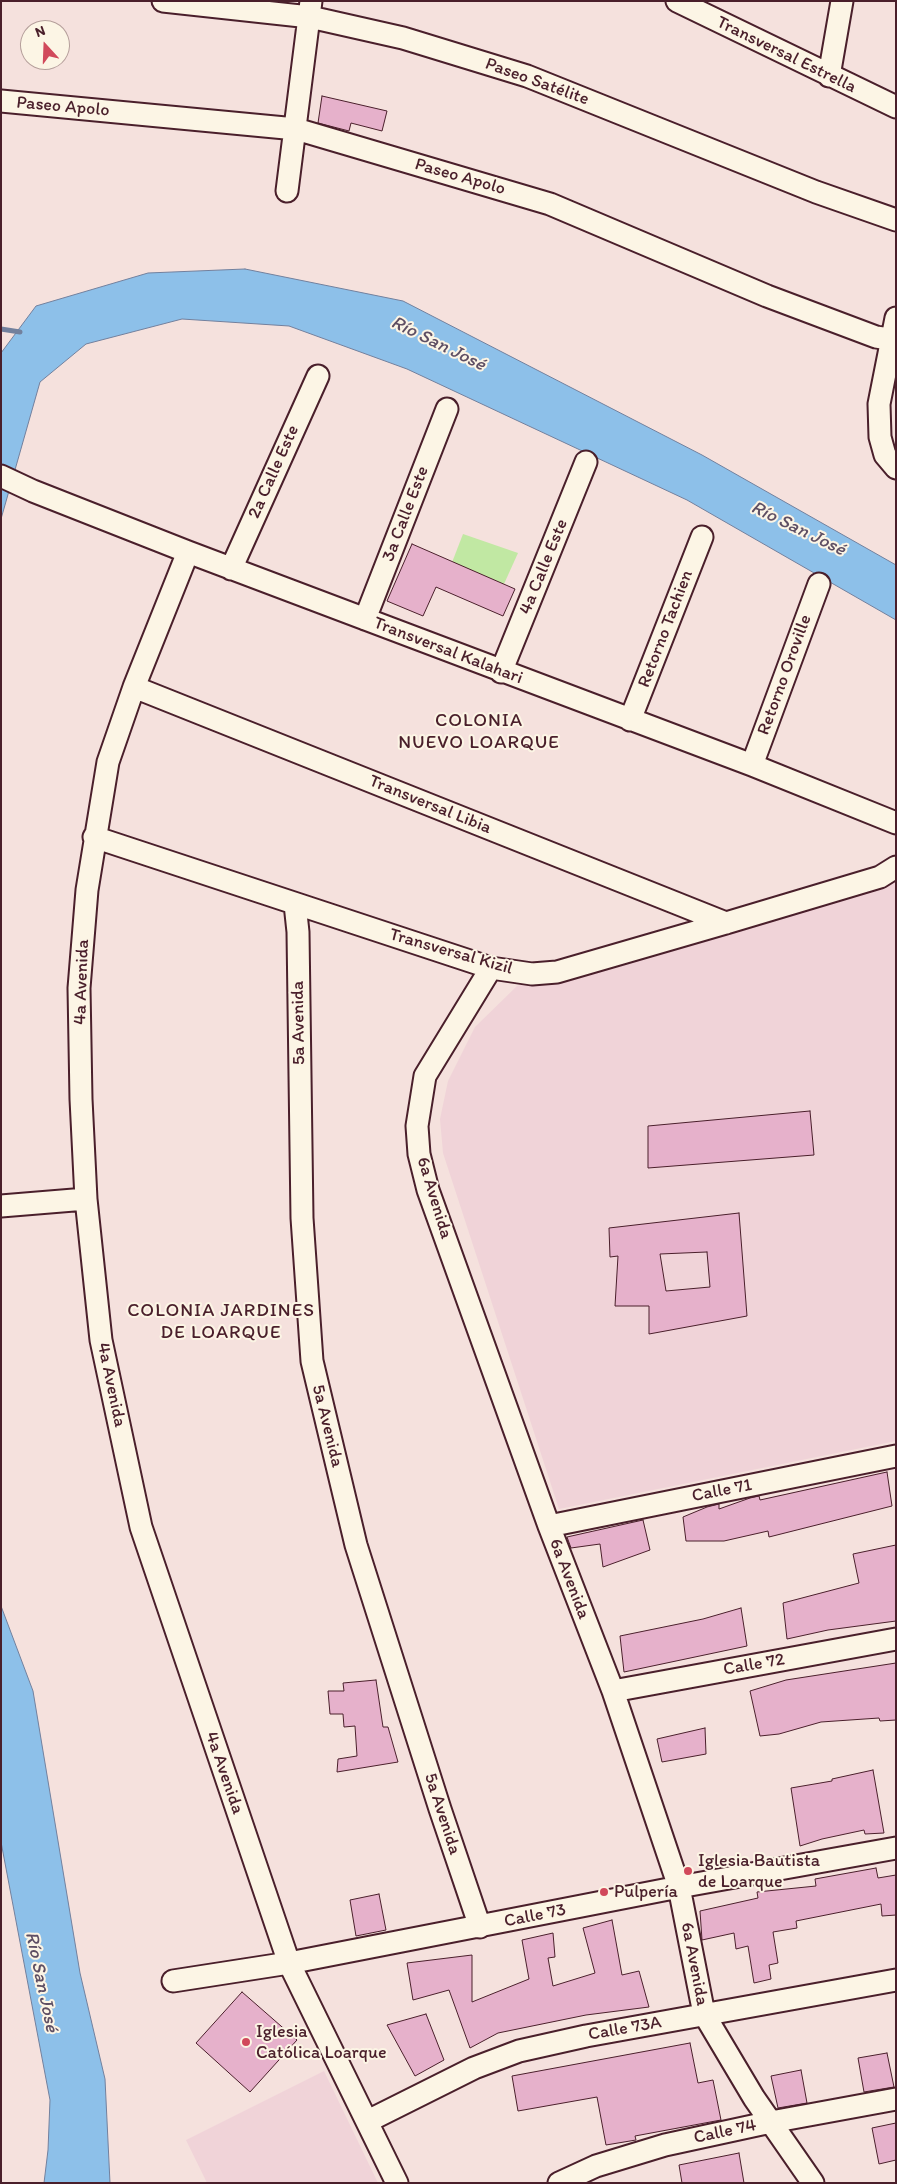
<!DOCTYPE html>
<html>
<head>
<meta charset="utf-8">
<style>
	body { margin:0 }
	#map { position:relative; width:897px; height:2184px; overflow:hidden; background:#f5e1dd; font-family:Itim,sans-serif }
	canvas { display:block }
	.frame { position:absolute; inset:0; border:2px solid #4a1f2b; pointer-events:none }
	.north { position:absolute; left:20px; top:20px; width:50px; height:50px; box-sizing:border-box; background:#fcf5e5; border:1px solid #b59f9b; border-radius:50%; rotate:340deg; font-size:14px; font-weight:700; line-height:20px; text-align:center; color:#4a1f2b }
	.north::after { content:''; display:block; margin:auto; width:18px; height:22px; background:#d1495b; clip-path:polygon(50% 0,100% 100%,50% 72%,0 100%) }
</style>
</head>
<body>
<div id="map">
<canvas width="897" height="2184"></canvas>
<div class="frame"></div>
<div class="north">N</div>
</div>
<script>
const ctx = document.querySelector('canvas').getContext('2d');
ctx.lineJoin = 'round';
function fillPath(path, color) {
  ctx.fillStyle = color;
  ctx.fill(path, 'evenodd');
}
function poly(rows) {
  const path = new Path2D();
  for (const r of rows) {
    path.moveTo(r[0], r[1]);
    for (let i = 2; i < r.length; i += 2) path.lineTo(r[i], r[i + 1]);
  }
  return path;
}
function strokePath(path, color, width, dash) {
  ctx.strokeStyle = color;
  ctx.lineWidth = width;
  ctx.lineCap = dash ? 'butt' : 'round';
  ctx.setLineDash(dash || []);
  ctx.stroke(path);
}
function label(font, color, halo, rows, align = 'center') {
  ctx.font = font + ' Itim,sans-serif';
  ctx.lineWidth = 4;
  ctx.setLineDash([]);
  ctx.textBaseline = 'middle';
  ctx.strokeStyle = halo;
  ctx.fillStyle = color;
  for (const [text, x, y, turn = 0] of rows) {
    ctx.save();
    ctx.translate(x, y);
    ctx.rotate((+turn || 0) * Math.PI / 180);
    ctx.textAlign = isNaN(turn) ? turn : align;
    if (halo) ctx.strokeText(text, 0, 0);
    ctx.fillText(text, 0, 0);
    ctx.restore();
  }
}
const built = poly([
	[896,878,896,1441,559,1509,443,1153,440,1119,448,1081,475,1027,517,986],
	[324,2071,378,2183,207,2183,186,2140]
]);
const green = poly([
	[463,534,518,553,504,584,451,565]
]);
const water = poly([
	[245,269,403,301,702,455,896,565,896,620,687,500,407,369,289,326,182,319,86,344,40,382,1,519,1,353,36,306,148,273,245,269],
	[1,1606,33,1691,80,1973,105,2079,110,2183,44,2183,48,2150,50,2100,1,1842,1,1606]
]);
const stream = poly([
	[1,329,20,332]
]);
const building = poly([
	[322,96,387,111,382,131,351,123,349,131,318,123,322,96],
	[412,544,515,589,503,616,436,587,423,616,387,601,412,544],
	[810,1111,814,1155,648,1168,648,1126,810,1111],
	[739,1213,747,1316,649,1334,649,1306,615,1306,618,1256,610,1257,609,1228,739,1213],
	[707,1252,710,1287,666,1291,660,1254,707,1252],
	[887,1472,892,1506,769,1537,768,1531,724,1541,686,1541,683,1517,707,1507,719,1504,719,1509,750,1498,759,1496,760,1500,887,1472],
	[643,1520,650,1550,603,1567,600,1544,571,1548,567,1537,643,1520],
	[896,1545,896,1621,828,1630,787,1639,783,1603,859,1583,853,1554,896,1545],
	[741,1608,747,1646,624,1672,620,1636,703,1619,741,1608],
	[896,1663,896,1720,880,1721,879,1718,821,1722,779,1734,760,1736,750,1691,786,1680,896,1663],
	[376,1680,383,1727,388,1727,398,1762,337,1772,338,1759,357,1756,355,1726,344,1727,343,1714,330,1714,328,1691,344,1691,343,1683,376,1680],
	[705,1728,706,1754,662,1762,657,1739,705,1728],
	[873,1770,884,1833,865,1834,864,1830,822,1839,800,1846,791,1788,832,1781,832,1779,873,1770],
	[876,1868,878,1878,896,1875,896,1915,882,1916,881,1904,796,1921,797,1928,773,1932,778,1963,769,1965,771,1979,754,1983,748,1946,736,1949,734,1933,702,1940,700,1911,758,1898,757,1892,816,1886,815,1879,876,1868],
	[379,1894,386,1930,356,1936,350,1900,379,1894],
	[612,1920,622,1975,639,1971,649,2007,586,2015,498,2033,470,2048,449,1990,413,2000,407,1963,472,1955,472,2002,529,1979,522,1940,553,1933,555,1957,548,1958,553,1986,595,1973,583,1928,612,1920],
	[242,1992,297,2040,250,2092,196,2043,242,1992],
	[426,2014,444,2060,415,2076,387,2025,426,2014],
	[690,2043,698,2083,713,2080,721,2120,635,2136,636,2140,606,2145,597,2097,518,2111,512,2076,690,2043],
	[887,2053,894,2087,864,2092,858,2058,887,2053],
	[801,2070,807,2103,778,2108,771,2076,801,2070],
	[896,2123,896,2160,879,2164,872,2128,896,2123],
	[739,2153,744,2183,682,2183,679,2165,739,2153]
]);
const minor = poly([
	[163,1,310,17,403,38,527,76,816,192,896,220],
	[677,1,896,107],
	[829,76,842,1],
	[1,101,296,129,550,204,767,296,876,337,896,340],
	[287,191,311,1],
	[896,318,879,404,880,437,885,455,896,468],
	[1,476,33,491,188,552,752,765,896,823],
	[188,552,134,687,108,762,87,890,79,988,81,1099,86,1199,101,1340,141,1527,289,1963,397,2183],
	[231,569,318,376],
	[365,619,447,409],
	[501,672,586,462],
	[134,687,726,923],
	[630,720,702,537],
	[752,765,819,584],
	[94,837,491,968,532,974,557,972,726,923,880,877,896,867],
	[295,904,298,932,302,1218,312,1361,356,1545,440,1809,480,1927],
	[491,968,425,1076,417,1126,419,1154,428,1190,549,1526,613,1691,679,1887,704,2014,754,2098,813,2183],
	[1,1206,86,1199],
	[549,1526,896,1456],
	[613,1691,896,1639],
	[173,1981,289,1963,679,1887,896,1848],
	[368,2121,474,2068,519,2051,586,2036,896,1980],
	[559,2183,596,2166,665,2145,771,2122,896,2099]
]);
const markers = [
	[688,1871,5,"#d1495b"],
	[604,1892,5,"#d1495b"],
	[246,2042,5,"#d1495b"]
];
const streetNames = [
	["Transversal Estrella",786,55,26],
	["Paseo Satélite",537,82,20],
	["Paseo Apolo",63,107,5],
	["Paseo Apolo",460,177,16],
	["2a Calle Este",274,472,-66],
	["3a Calle Este",406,514,-69],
	["4a Calle Este",544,567,-68],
	["Retorno Tachien",666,629,-69],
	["Transversal Kalahari",448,651,21],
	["Retorno Oroville",785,675,-70],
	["Transversal Libia",430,805,22],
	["Transversal Kizil",451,952,16],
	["4a Avenida",82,982,-88],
	["5a Avenida",299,1023,-91],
	["6a Avenida",434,1198,73],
	["4a Avenida",111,1385,78],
	["5a Avenida",327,1426,76],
	["Calle 71",722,1491,-11],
	["6a Avenida",569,1579,69],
	["Calle 72",754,1665,-10],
	["4a Avenida",224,1773,71],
	["5a Avenida",442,1814,72],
	["Calle 73",535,1916,-11],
	["6a Avenida",694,1964,79],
	["Calle 73A",625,2029,-10],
	["Calle 74",725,2132,-12]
];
const poiNames = [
	["Iglesia Bautista",698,1861],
	["de Loarque",698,1882],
	["Pulpería",614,1892],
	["Iglesia",256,2032],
	["Católica Loarque",256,2053]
];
const waterNames = [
	["Río San José",438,344,26],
	["Río San José",798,529,26],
	["Río San José",41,1982,78]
];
const neighbourhoodNames = [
	["COLONIA",479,721],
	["NUEVO LOARQUE",479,743],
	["COLONIA JARDINES",221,1311],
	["DE LOARQUE",221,1333]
];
fillPath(built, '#f0d3d8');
fillPath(green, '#c1e8a3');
fillPath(water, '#8dc0e9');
strokePath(water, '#72809d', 1);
strokePath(stream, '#72809d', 5);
fillPath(building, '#e6b1cb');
strokePath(building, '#4a1f2b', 1);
strokePath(minor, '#4a1f2b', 25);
strokePath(minor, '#fcf5e5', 21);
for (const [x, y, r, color] of markers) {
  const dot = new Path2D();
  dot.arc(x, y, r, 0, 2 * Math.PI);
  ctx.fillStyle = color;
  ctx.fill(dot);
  strokePath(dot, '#fcf5e5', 2);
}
label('18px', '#4a1f2b', '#fcf5e5', streetNames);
label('18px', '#4a1f2b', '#fcf5e5', poiNames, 'left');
label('italic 19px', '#5e4f64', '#fcf5e5', waterNames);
ctx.letterSpacing = '1px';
label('19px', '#4a1f2b', '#fcf5e5', neighbourhoodNames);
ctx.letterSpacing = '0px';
</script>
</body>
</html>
